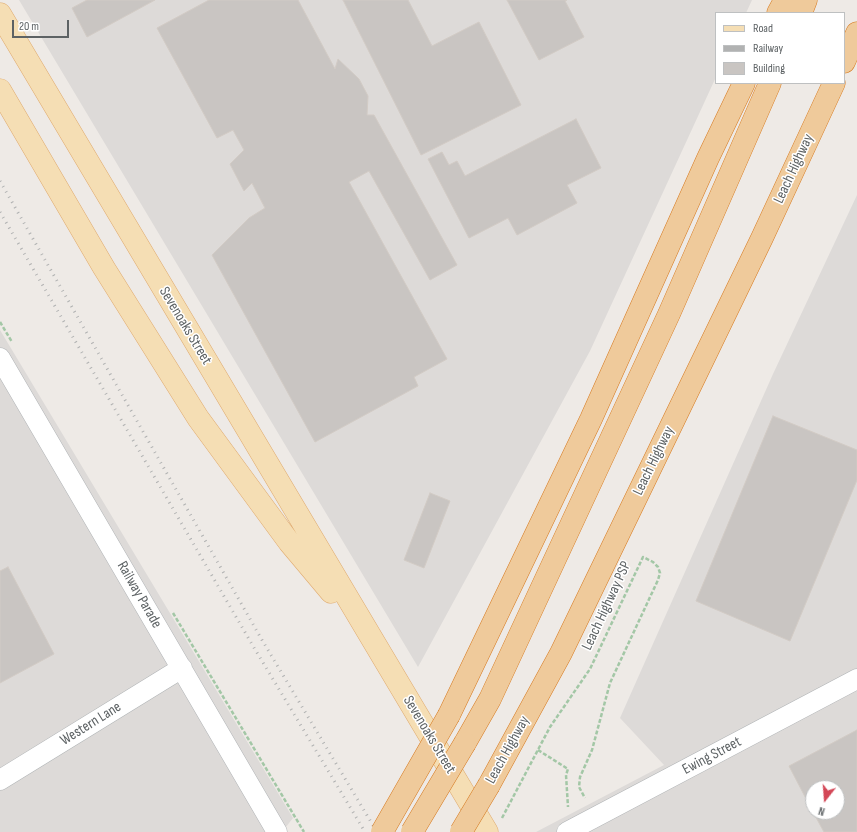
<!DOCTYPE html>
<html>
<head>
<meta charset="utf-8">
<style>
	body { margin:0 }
	#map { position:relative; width:857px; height:832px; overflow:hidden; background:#eeeae6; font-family:"Sofia Sans Condensed",sans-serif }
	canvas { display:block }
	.legend { position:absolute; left:715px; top:12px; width:130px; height:72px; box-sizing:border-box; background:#fff; border:1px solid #bec0c1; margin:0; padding:5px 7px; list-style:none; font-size:12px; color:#5d6264 }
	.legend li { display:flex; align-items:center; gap:8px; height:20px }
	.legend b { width:20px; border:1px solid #bec0c1 }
	.north { position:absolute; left:805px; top:780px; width:40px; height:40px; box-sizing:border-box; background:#fff; border:1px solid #bec0c1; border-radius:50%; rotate:197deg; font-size:11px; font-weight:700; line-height:16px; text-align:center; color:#5d6264 }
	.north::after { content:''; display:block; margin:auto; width:14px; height:18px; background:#d34757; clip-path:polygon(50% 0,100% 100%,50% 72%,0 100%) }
	.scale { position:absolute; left:12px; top:20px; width:57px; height:18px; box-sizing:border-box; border:2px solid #5d6264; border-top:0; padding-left:5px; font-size:12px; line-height:14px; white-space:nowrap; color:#5d6264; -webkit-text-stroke:3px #fff; paint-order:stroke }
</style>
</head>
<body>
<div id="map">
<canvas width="857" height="832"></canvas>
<ul class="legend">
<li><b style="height:5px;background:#f5deb4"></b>Road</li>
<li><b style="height:5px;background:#b1b2b2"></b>Railway</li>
<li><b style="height:11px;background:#c9c5c2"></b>Building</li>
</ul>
<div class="north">N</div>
<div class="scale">20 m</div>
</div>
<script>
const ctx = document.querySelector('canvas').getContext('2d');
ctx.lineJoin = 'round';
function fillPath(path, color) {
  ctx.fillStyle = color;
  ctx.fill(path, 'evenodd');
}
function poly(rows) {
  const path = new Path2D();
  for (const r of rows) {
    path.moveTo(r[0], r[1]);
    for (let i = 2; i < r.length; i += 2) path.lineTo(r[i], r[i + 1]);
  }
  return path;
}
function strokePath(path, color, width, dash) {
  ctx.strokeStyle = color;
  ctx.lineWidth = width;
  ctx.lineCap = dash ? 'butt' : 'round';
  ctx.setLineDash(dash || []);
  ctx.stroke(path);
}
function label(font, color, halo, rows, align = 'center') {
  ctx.font = font + ' "Sofia Sans Condensed",sans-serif';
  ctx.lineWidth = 3;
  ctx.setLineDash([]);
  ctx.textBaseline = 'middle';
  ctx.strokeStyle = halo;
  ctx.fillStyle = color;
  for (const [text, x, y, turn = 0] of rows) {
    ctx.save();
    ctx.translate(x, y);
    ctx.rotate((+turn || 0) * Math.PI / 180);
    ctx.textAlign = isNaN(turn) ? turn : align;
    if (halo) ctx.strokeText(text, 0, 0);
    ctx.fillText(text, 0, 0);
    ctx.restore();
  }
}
const industrial = poly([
	[19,0,752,0,746,13,716,13,716,77,590,351,418,667],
	[857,195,857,832,536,832,664,765,620,718,773,374],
	[813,788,837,788,837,812,813,812],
	[0,330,293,818,282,832,0,832]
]);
const building = poly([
	[87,0,155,0,87,37,72,8,87,0],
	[209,0,298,0,335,69,338,59,359,79,368,96,367,115,374,115,457,265,430,280,369,171,349,182,447,359,414,377,418,386,315,442,212,255,249,218,265,208,252,183,244,191,230,164,244,150,233,130,217,138,157,28,209,0],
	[343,0,408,0,432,46,479,22,521,105,421,155,343,0],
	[507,0,567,0,565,1,584,37,539,60,507,0],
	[576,119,601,168,567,185,577,203,517,235,508,218,469,238,428,159,442,152,449,165,457,161,465,176,576,119],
	[773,416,857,450,857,480,790,641,696,601,773,416],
	[430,493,450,501,424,568,404,560,430,493],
	[8,567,54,654,0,683,0,571,8,567],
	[857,730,857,832,824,832,813,812,837,812,837,788,813,788,813,812,789,766,857,730]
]);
const path = poly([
	[0,322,12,342],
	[173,613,304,832],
	[538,750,568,769,566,775,568,807],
	[502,818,550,727,590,669,643,557,653,562,658,567,660,573,658,580,610,683,592,750,580,777,579,787,585,798]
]);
const minor = poly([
	[0,358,277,832],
	[0,780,182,668],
	[567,832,857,679]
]);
const major = poly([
	[0,14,487,832],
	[0,90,104,268,198,418,289,542,331,592]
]);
const highway = poly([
	[778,13,785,0],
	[801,13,806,0],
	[844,62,857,33],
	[449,715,591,419,708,158,744,83],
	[465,743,490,699,669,314,770,83],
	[489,785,561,653,762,238,834,83]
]);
const rail = poly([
	[0,181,262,640,377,832],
	[0,212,253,646,365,832]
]);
const highwayBridge = poly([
	[382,832,449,715],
	[412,832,465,743],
	[461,832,489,785]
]);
const streetNames = [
	["Leach Highway",794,169,-65],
	["Sevenoaks Street",185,326,59],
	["Leach Highway",654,461,-64],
	["Railway Parade",139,595,60],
	["Leach Highway PSP",607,606,-65],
	["Western Lane",91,724,-32],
	["Sevenoaks Street",429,735,59],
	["Leach Highway",508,750,-61],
	["Ewing Street",712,756,-28]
];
fillPath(industrial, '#dddad8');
fillPath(building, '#c9c5c2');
strokePath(building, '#d2cbc5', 1);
strokePath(minor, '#b1b4b6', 21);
strokePath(major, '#dfa96d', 23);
strokePath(highway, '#d6791e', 23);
strokePath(path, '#a3c7a6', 2.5, [4, 2]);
strokePath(minor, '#fff', 20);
strokePath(major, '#f5deb4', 22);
strokePath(highway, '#efca9b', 22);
strokePath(rail, '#b1b2b2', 3, [1, 5]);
strokePath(highwayBridge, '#d6791e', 23, []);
strokePath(highwayBridge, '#efca9b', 22);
label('15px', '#5d6264', '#fff', streetNames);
</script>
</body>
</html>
